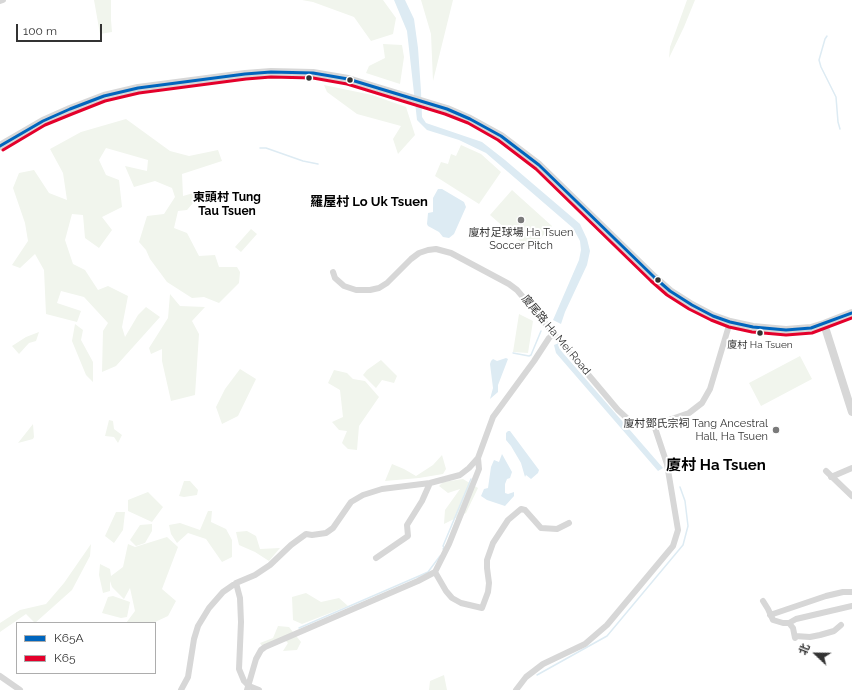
<!DOCTYPE html>
<html>
<head>
<meta charset="utf-8">
<style>
	body { margin:0 }
	#map { position:relative; width:852px; height:690px; overflow:hidden; background:#fff; font-family:Raleway,"Noto Sans SC",sans-serif }
	canvas { display:block }
	.legend { position:absolute; left:16px; top:622px; width:140px; height:52px; box-sizing:border-box; background:#fff; border:1px solid #adadad; margin:0; padding:5px 7px; list-style:none; font-size:12px; color:#333 }
	.legend li { display:flex; align-items:center; gap:8px; height:20px }
	.legend b { width:20px; border:1px solid #adadad }
	.north { position:absolute; left:796px; top:634px; width:40px; height:40px; -webkit-text-stroke:3px #fff; paint-order:stroke; rotate:292deg; font-size:11px; font-weight:700; line-height:16px; text-align:center; color:#333 }
	.north::after { content:''; display:block; margin:auto; width:14px; height:18px; background:#333; clip-path:polygon(50% 0,100% 100%,50% 72%,0 100%) }
	.scale { position:absolute; left:16px; top:24px; width:86px; height:18px; box-sizing:border-box; border:2px solid #333; border-top:0; padding-left:5px; font-size:12px; line-height:14px; white-space:nowrap; color:#333; -webkit-text-stroke:3px #fff; paint-order:stroke }
</style>
</head>
<body>
<div id="map">
<canvas width="852" height="690"></canvas>
<ul class="legend">
<li><b style="height:5px;background:#0065bd"></b>K65A</li>
<li><b style="height:5px;background:#e4002b"></b>K65</li>
</ul>
<div class="north">北</div>
<div class="scale">100 m</div>
</div>
<script>
const ctx = document.querySelector('canvas').getContext('2d');
ctx.lineJoin = 'round';
function fillPath(path, color) {
  ctx.fillStyle = color;
  ctx.fill(path, 'evenodd');
}
function poly(rows) {
  const path = new Path2D();
  for (const r of rows) {
    path.moveTo(r[0], r[1]);
    for (let i = 2; i < r.length; i += 2) path.lineTo(r[i], r[i + 1]);
  }
  return path;
}
function strokePath(path, color, width, dash) {
  ctx.strokeStyle = color;
  ctx.lineWidth = width;
  ctx.lineCap = dash ? 'butt' : 'round';
  ctx.setLineDash(dash || []);
  ctx.stroke(path);
}
function label(font, color, halo, rows, align = 'center') {
  ctx.font = font + ' Raleway,"Noto Sans SC",sans-serif';
  ctx.lineWidth = 4;
  ctx.setLineDash([]);
  ctx.textBaseline = 'middle';
  ctx.strokeStyle = halo;
  ctx.fillStyle = color;
  for (const [text, x, y, turn = 0] of rows) {
    ctx.save();
    ctx.translate(x, y);
    ctx.rotate((+turn || 0) * Math.PI / 180);
    ctx.textAlign = isNaN(turn) ? turn : align;
    if (halo) ctx.strokeText(text, 0, 0);
    ctx.fillText(text, 0, 0);
    ctx.restore();
  }
}
const green = poly([
	[94,0,111,0,111,20,112,32,100,34],
	[302,0,383,0,396,18,393,34,371,41,354,17,313,2],
	[421,0,453,0,433,81,431,34],
	[687,0,695,0,684,27,669,58,670,47],
	[383,44,402,45,404,57,400,84,366,73,369,66,385,58],
	[324,85,372,95,406,107,415,135,398,154,393,139,401,126,357,114,327,92],
	[126,119,170,151,189,156,218,150,222,161,182,174,183,196,204,190,187,210,178,211,174,228,187,233,199,256,215,255,219,267,237,267,240,272,239,283,219,303,204,297,192,298,167,282,150,259,146,250,139,242,147,216,164,214,175,197,172,188,155,181,134,187,125,166,147,171,148,160,106,148,99,160,106,175,119,180,122,207,102,217,112,230,99,248,85,238,83,215,72,214,65,240,73,264,85,270,98,290,108,286,128,296,122,327,125,337,138,315,146,307,160,317,116,366,102,372,103,331,108,323,84,297,61,291,57,303,81,311,77,322,46,314,44,270,35,254,20,268,12,265,28,241,25,223,13,188,19,173,34,170,49,193,67,200,63,173,50,149,81,132],
	[461,145,481,154,501,172,479,204,435,176,441,162,448,164,451,154,456,156],
	[512,190,552,226,530,250,490,215],
	[251,229,257,234,241,252,235,247],
	[170,294,180,306,205,307,192,321,199,334,195,395,171,401,162,361,162,349,151,354,149,348,168,318],
	[519,314,533,321,528,353,513,352],
	[75,324,83,330,81,340,93,362,93,382,86,375,72,341],
	[39,332,36,341,29,343,19,354,12,346,26,337],
	[800,356,812,379,761,406,749,383],
	[381,360,397,376,394,383,382,380,376,388,363,375,367,370],
	[240,369,256,379,238,416,222,424,216,407,225,389],
	[334,370,347,373,353,379,365,381,379,397,359,426,357,450,348,449,342,443,347,431,339,430,332,422,343,417,340,390,328,383],
	[109,420,113,421,114,429,122,435,118,443,114,437,105,436],
	[33,424,34,437,33,439,18,443],
	[442,455,446,469,443,474,419,478,385,481,392,464,404,469,416,476,433,465],
	[463,479,478,488,466,513,444,524,445,510,460,489,448,493,439,486,443,482],
	[184,481,190,481,198,490,197,495,184,497,179,496],
	[148,492,163,507,152,522,128,511,128,500],
	[208,511,212,511,211,522,226,529,232,540,232,557,222,562,206,539,188,533,177,543,171,534,169,525,180,523,200,530],
	[116,512,125,512,123,530,114,543,105,536],
	[152,524,152,531,145,543,136,546,130,540,140,525],
	[247,531,256,536,260,549,280,548,269,561,255,552,239,545,236,532],
	[167,537,178,547,162,589,176,601,168,616,153,623,126,623,135,611,130,588,124,599,112,587,110,581,110,591,103,593,99,575,100,564,110,569,111,576,123,567,128,544,135,547],
	[91,544,90,556,72,590,35,623,26,614,0,632,0,623,20,610,46,604,64,583],
	[306,593,321,602,339,598,348,606,302,624,293,620,292,597],
	[113,596,130,602,127,617,121,618,102,613,108,597],
	[278,626,289,627,301,642,297,650,283,651,288,643,282,637,262,646,260,643,273,638],
	[444,675,447,690,429,690,430,681]
]);
const water = poly([
	[394,0,405,0,414,19,418,48,421,91,422,117,426,123,482,142,505,160,580,224,587,239,590,251,587,265,565,312,561,324,553,320,579,260,581,250,580,241,573,228,486,153,459,140,427,130,417,120,407,31],
	[438,189,442,189,464,202,466,207,454,234,449,238,443,237,439,232,428,226,427,224,428,213,433,212,433,198],
	[559,343,559,348,563,353,663,468,658,471,556,353,554,345],
	[506,358,508,359,498,385,498,392,490,399,493,388,490,364,491,361,493,359,497,361],
	[508,431,510,431,539,470,538,473,531,479,526,475,525,477,521,463,511,446,506,440,506,433],
	[502,454,512,472,510,478,507,479,505,484,505,493,508,494,514,492,514,496,505,506,487,500,481,496,484,489,488,488,491,467,494,460,499,462]
]);
const stream = poly([
	[827,36,825,39,819,60,821,67,836,97,838,122,840,129],
	[260,148,266,148,303,161,318,164],
	[513,353,529,356,531,355,541,331],
	[443,549,444,547,443,546,471,479],
	[299,628,419,576,428,572,440,556],
	[537,675,607,636,683,545,688,526,685,501,680,487]
]);
const minor = poly([
	[0,1,3,0],
	[333,272,335,278,344,286,356,290,370,290,379,288,387,283,411,259,419,253,428,250,436,249,451,253,509,284,517,290,618,410,630,421,642,425,650,425,660,423,689,413,702,403,710,389,730,322],
	[826,471,852,496],
	[831,477,852,468],
	[376,558,408,536,407,525,422,501,430,483],
	[435,572,446,591,452,598,461,603,482,608,488,592,489,583,487,568,487,560,493,543,508,520,521,509,525,510,541,528,557,529,569,523],
	[236,583,240,598,241,622,239,669,244,681,249,686,259,690],
	[763,601,768,609,773,620,783,623,789,623,796,619,852,606],
	[770,615,826,596,843,592,852,592],
	[789,623,793,628,795,638],
	[795,636,810,637,820,635,834,631,841,625],
	[0,676,20,690],
	[181,690,188,677,194,639,198,626,209,608,223,592,236,583,255,575,270,565,291,545,306,534,312,535,326,533,333,528,351,502,363,495,382,489,430,483,460,475,469,468,478,458],
	[247,690,256,659,261,650,265,647,418,581,435,572,449,544,479,469,478,458,493,417,534,361,549,338,555,333],
	[516,690,526,677,543,664,585,644,607,625,673,546,678,530,667,464,654,425]
]);
const tertiary = poly([
	[0,146,43,121,70,109,104,96,138,88,245,74,271,72,313,73,348,79,447,109,470,119,501,136,539,165,654,277,670,291,692,305,713,316,730,322,753,327,786,330,811,328,824,324,852,313],
	[824,324,852,412]
]);
const bus1 = poly([
	[0,146,43,121,70,109,104,96,138,88,245,74,271,72,313,73,348,79,447,109,470,119,501,136,539,165,654,277,670,291,692,305,713,316,730,322,753,327,786,330,811,328,852,313]
]);
const bus2 = poly([
	[3,150,45,125,72,114,105,101,139,93,246,79,271,77,313,78,347,84,445,114,468,123,498,140,536,169,651,281,667,295,689,309,711,320,729,327,752,332,786,335,812,333,852,318]
]);
const markers = [
	[309,78,3.5,"#333"],
	[350,80,3.5,"#333"],
	[521,220,4,"#7a7a7a"],
	[658,280,3.5,"#333"],
	[760,333,3.5,"#333"],
	[776,430,4,"#7a7a7a"]
];
const busNames = [
	["廈村 Ha Tsuen",760,345]
];
const poiNames = [
	["廈村足球場 Ha Tsuen",521,233],
	["Soccer Pitch",521,246],
	["廈村鄧氏宗祠 Tang Ancestral",768,424,"right"],
	["Hall, Ha Tsuen",768,437,"right"]
];
const streetNames = [
	["廈尾路 Ha Mei Road",556,335,50]
];
const neighbourhoodNames = [
	["東頭村 Tung",227,197],
	["Tau Tsuen",227,211]
];
const quarterNames = [
	["羅屋村 Lo Uk Tsuen",369,202]
];
const districtNames = [
	["廈村 Ha Tsuen",716,465]
];
fillPath(green, '#f1f5ed');
fillPath(water, '#ddebf3');
strokePath(stream, '#ddebf3', 1.5);
strokePath(minor, '#d7d7d7', 6);
strokePath(tertiary, '#d7d7d7', 8);
strokePath(bus1, '#0065bd', 3);
strokePath(bus2, '#e4002b', 3);
for (const [x, y, r, color] of markers) {
  const dot = new Path2D();
  dot.arc(x, y, r, 0, 2 * Math.PI);
  ctx.fillStyle = color;
  ctx.fill(dot);
  strokePath(dot, '#fff', 1.5);
}
label('10px', '#333', '#fff', busNames);
label('11px', '#333', '#fff', poiNames);
label('11px', '#333', '#fff', streetNames);
label('bold 12px', '#000', '#fff', neighbourhoodNames);
label('bold 13px', '#000', '#fff', quarterNames);
label('bold 15px', '#000', '#fff', districtNames);
</script>
</body>
</html>
